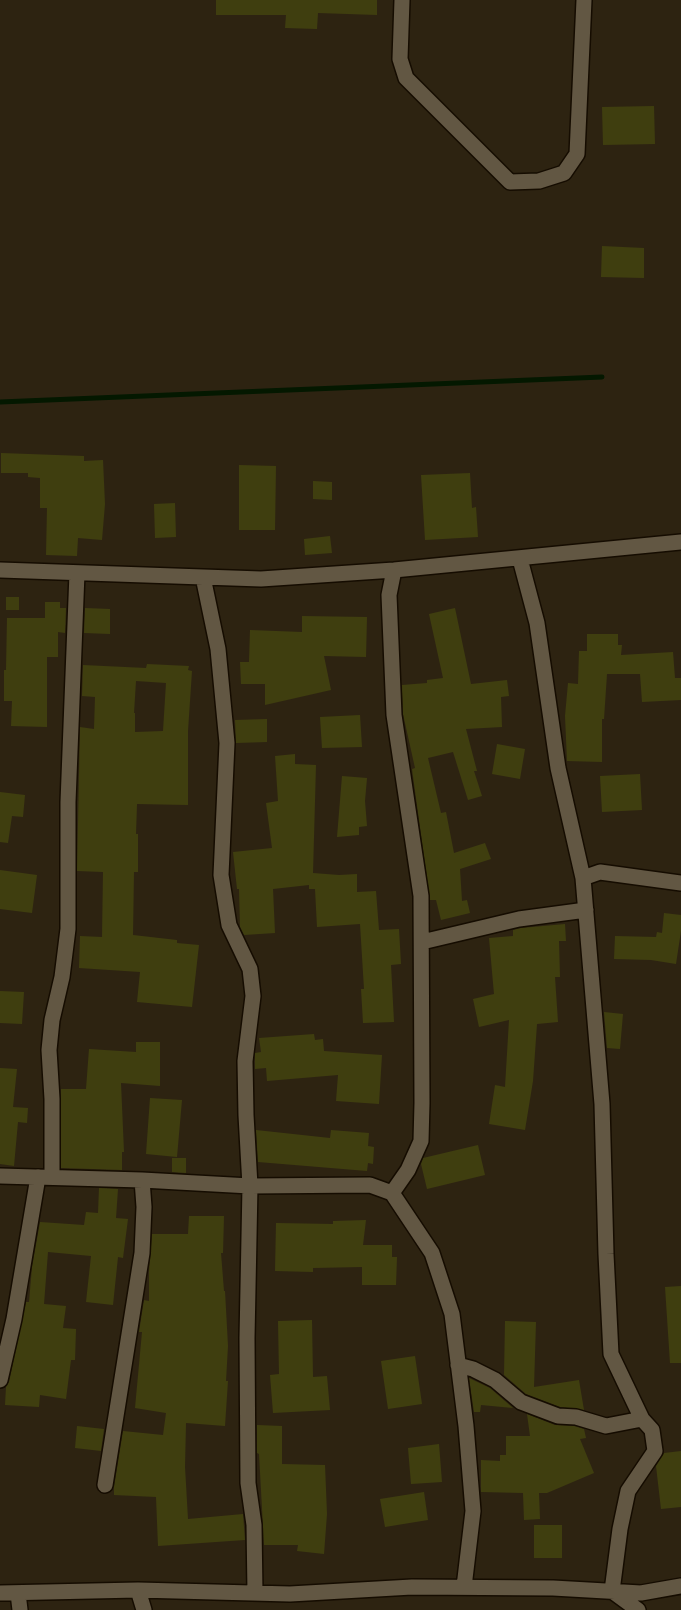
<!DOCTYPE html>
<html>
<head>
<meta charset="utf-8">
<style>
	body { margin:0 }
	canvas { display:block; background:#2d2311 }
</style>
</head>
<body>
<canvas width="681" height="1610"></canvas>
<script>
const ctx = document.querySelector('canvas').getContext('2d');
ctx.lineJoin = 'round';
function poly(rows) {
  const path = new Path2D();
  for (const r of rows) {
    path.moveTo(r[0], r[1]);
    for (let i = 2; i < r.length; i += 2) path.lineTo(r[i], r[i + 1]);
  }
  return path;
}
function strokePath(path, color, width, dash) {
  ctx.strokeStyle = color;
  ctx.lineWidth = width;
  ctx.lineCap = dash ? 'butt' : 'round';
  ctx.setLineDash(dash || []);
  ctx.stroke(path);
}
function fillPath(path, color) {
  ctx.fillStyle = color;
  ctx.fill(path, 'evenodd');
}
const stream = poly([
	[0,402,602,377]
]);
const building = poly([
	[216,0,377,0,377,15,318,13,317,29,285,28,286,15,216,15],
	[654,106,655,144,603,145,602,107],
	[602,246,644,248,644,278,601,277],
	[1,453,84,456,84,461,103,460,105,504,102,540,78,538,77,556,46,555,47,508,40,508,40,478,28,477,28,473,1,473],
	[239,465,276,466,275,530,239,530],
	[470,473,472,508,476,507,478,537,425,540,421,475],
	[313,481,332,482,332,500,313,499],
	[175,503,176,537,155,538,154,504],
	[330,536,332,553,305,555,304,539],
	[6,597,19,597,19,610,6,610],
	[45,602,60,602,60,608,66,608,65,633,58,632,58,657,47,657,47,727,11,726,12,701,4,701,4,670,6,670,7,618,45,618],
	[85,608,110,609,110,634,84,633],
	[455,608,471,684,507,680,509,696,501,697,502,727,466,729,477,771,474,771,482,796,468,800,453,752,428,758,441,813,446,812,454,853,485,843,491,859,460,869,462,901,467,900,470,913,441,920,436,900,430,900,412,769,415,768,403,714,402,685,427,683,427,680,443,678,429,614],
	[302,616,367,617,366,657,324,656,331,690,265,705,265,684,241,684,240,662,249,662,250,630,302,632],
	[587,634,618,634,618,645,622,645,621,655,673,652,675,678,681,678,681,700,642,702,640,674,607,674,604,719,602,719,602,762,567,761,565,716,568,683,578,684,579,651,587,651],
	[147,664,189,666,188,670,192,671,188,731,188,805,137,804,136,834,138,834,138,872,134,872,133,935,177,940,177,943,199,945,192,1007,137,1002,140,972,79,968,80,936,102,937,103,872,77,871,80,727,94,729,95,697,82,696,83,665,146,668],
	[136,681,166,683,163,731,135,732,135,713,134,713],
	[360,715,362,747,322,748,320,717],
	[267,719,267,742,236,743,235,720],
	[497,744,525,749,520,779,492,774],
	[295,754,295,764,316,765,313,873,339,875,357,874,357,892,376,891,379,930,399,929,401,964,391,965,394,1022,363,1023,361,989,364,989,360,924,317,927,315,889,309,889,309,885,273,889,275,933,244,935,240,927,239,889,237,889,233,852,272,848,266,803,278,801,275,756],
	[640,774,642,810,602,812,600,776],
	[342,776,367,778,365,801,367,826,359,827,359,835,337,837],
	[0,792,25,795,23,817,12,816,8,843,0,842],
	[0,870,37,875,32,913,0,909],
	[664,913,681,915,681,931,676,964,651,960,614,959,615,936,656,937,657,932,662,933],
	[565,924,566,941,559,941,560,977,555,977,558,1022,537,1024,533,1081,525,1130,489,1124,495,1085,505,1087,509,1020,479,1027,473,999,494,994,489,938,513,936,513,930,521,928],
	[0,991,24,992,22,1024,0,1023],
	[604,1012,623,1014,620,1049,607,1048],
	[314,1034,315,1040,323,1039,324,1051,382,1055,379,1104,336,1101,338,1075,267,1081,266,1068,255,1069,255,1053,261,1052,259,1038],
	[136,1042,160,1042,160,1086,121,1083,124,1152,122,1152,122,1170,61,1168,61,1089,86,1089,89,1049,136,1052],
	[0,1068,17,1069,13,1107,28,1108,27,1123,18,1122,14,1166,0,1164],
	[150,1098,182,1100,177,1157,146,1154],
	[256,1130,330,1138,331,1130,369,1133,368,1146,374,1147,373,1164,368,1163,367,1171,258,1162],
	[478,1145,485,1175,427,1189,421,1164,423,1158],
	[172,1158,186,1158,186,1173,172,1172],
	[99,1188,118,1189,116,1218,128,1219,123,1258,118,1257,113,1305,86,1302,91,1256,48,1252,44,1304,66,1306,63,1328,76,1329,75,1360,71,1360,66,1399,40,1395,39,1407,5,1405,6,1387,9,1382,26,1302,29,1302,32,1267,40,1222,84,1225,86,1212,98,1213],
	[189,1216,224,1216,223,1253,221,1253,224,1291,225,1291,228,1346,226,1381,228,1381,225,1426,186,1423,185,1467,188,1519,243,1514,245,1540,158,1546,156,1497,114,1495,114,1487,123,1431,163,1435,166,1413,135,1408,142,1332,139,1332,144,1300,149,1301,149,1271,152,1234,188,1234],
	[366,1220,363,1245,392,1245,392,1257,397,1257,396,1285,362,1285,362,1267,313,1268,313,1272,275,1271,276,1223,333,1224,333,1221],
	[681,1286,681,1363,670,1363,665,1287],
	[312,1320,313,1377,327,1376,330,1410,273,1413,270,1375,279,1374,278,1321],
	[505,1321,536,1322,534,1387,579,1380,584,1410,560,1407,526,1394,504,1375],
	[415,1356,422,1404,388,1409,381,1361],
	[469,1378,490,1388,513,1408,481,1405,480,1412,474,1412],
	[527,1414,555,1425,574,1426,584,1429,586,1438,580,1439,594,1473,547,1493,539,1493,540,1519,524,1520,523,1493,481,1492,481,1460,500,1461,500,1455,506,1455,506,1436,530,1436],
	[257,1425,282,1426,282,1464,325,1465,327,1514,324,1554,297,1551,298,1545,264,1545,259,1454,257,1453],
	[77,1426,104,1429,101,1451,75,1448],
	[439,1444,442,1482,411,1484,408,1448],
	[681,1451,681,1507,661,1509,656,1466,664,1453],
	[424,1492,428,1520,385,1527,380,1499],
	[534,1525,562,1525,562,1558,534,1558]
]);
const minor = poly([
	[402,0,400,59,406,78,510,182,539,181,564,173,577,154,584,0],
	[520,559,537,623,558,768,583,878,602,1104,606,1254,611,1354,642,1419,652,1430,655,1451,628,1491,620,1529,612,1591,638,1610],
	[0,570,261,579,394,570,681,542],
	[203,577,218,649,227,743,221,875,229,925,250,969,253,996,245,1061,246,1115,250,1186,247,1338,248,1483,254,1525,255,1593],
	[583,878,600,872,681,883],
	[422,942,519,919,586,910],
	[0,1176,142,1180,250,1186,370,1185,392,1193,432,1253,452,1314,466,1426,473,1511,464,1587],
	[52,1177,52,1099,49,1050,52,1020,62,977,68,929,68,802,77,573],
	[392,1193,408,1170,421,1141,422,1103,421,896,394,715,389,595,394,570],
	[458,1365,473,1369,495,1380,521,1402,558,1416,576,1417,606,1426,642,1419],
	[0,1380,14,1319,38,1177],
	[105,1485,142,1253,144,1207,142,1180],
	[138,1590,144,1610],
	[0,1593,138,1590,290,1594,412,1587,553,1588,641,1593,681,1586],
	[18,1593,20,1610]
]);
strokePath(stream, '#041800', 5);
fillPath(building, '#3f3e0f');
strokePath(minor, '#150c00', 18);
strokePath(minor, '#625743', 15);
</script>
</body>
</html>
